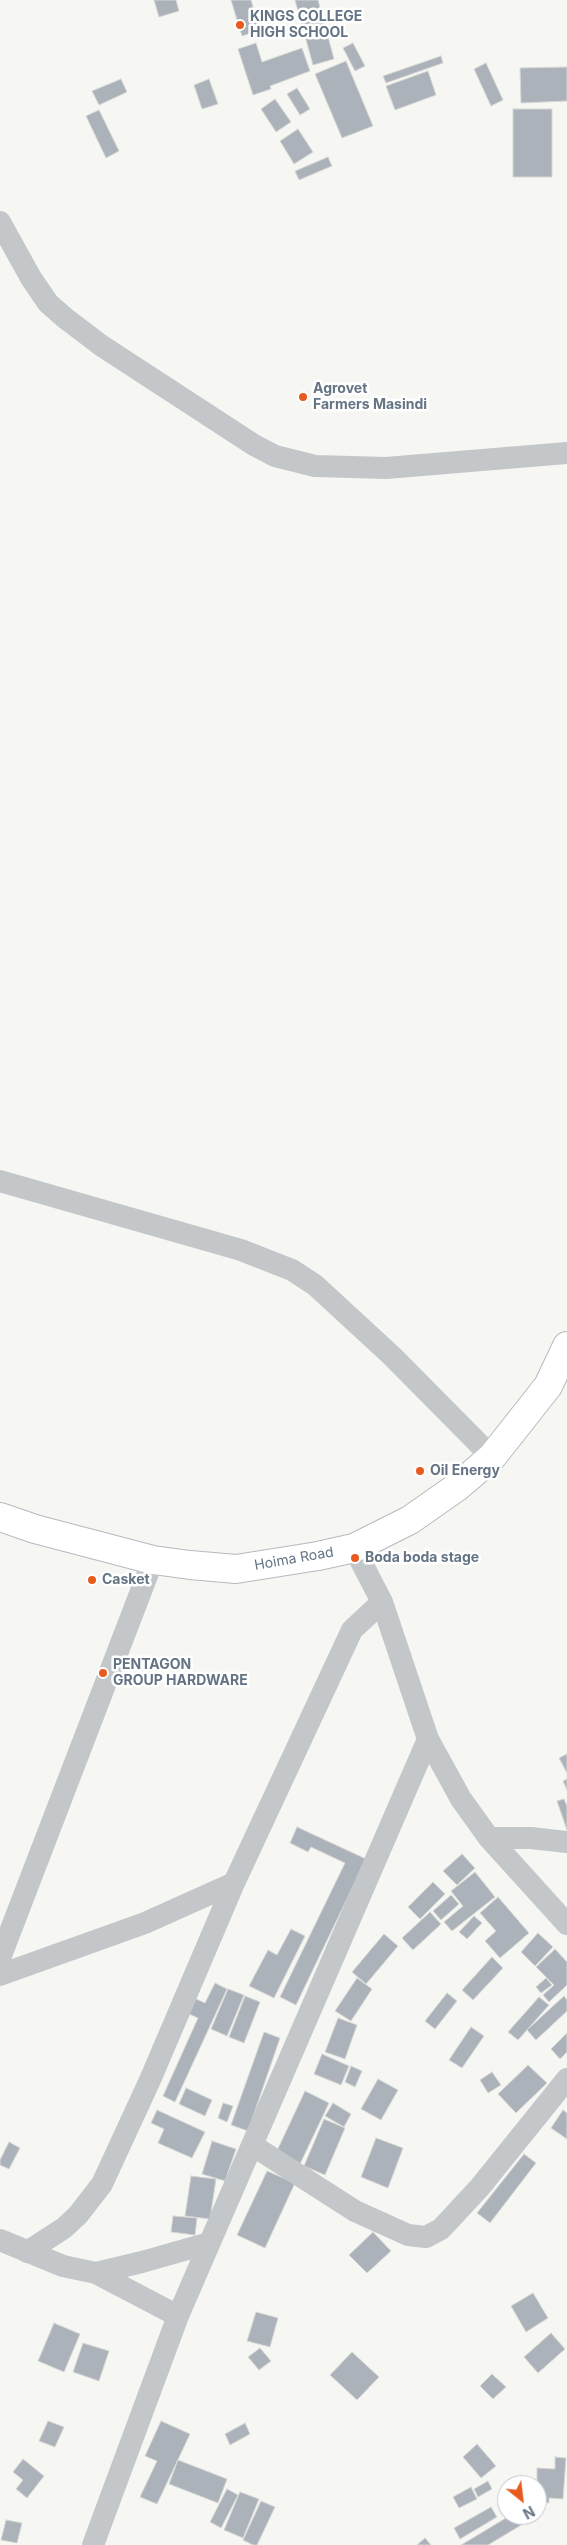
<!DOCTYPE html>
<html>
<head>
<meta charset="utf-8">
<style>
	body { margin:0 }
	#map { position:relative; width:567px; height:2545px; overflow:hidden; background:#f6f6f2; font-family:Inter,sans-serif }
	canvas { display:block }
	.north { position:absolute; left:497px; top:2475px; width:50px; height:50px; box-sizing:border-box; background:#fff; border:1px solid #c1c7ce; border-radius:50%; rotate:151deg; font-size:14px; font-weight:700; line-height:20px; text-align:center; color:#647484 }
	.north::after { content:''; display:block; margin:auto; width:18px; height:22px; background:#e95a1f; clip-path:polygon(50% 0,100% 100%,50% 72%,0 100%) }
</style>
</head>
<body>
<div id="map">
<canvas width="567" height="2545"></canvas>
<div class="north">N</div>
</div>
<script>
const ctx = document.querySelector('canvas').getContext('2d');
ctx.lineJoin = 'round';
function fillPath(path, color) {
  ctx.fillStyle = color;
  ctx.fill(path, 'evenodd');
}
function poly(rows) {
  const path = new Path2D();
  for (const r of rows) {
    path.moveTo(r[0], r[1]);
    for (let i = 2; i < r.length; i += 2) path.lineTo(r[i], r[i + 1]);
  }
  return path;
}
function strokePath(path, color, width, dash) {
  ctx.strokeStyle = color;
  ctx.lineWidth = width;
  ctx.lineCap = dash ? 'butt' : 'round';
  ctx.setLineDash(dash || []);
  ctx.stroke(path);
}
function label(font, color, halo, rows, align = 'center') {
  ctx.font = font + ' Inter,sans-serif';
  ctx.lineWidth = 5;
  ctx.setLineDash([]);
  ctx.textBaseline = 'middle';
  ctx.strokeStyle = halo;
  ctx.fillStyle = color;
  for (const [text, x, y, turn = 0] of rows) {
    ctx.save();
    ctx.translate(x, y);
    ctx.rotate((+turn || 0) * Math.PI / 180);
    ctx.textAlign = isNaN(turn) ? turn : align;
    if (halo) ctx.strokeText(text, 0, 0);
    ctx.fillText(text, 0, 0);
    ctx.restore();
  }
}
const building = poly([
	[154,0,176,0,179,11,159,17,154,0],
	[231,0,251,0,260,30,242,36,231,0],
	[295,0,318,0,334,59,313,65,295,0],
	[256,43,262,62,302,48,310,71,270,86,271,89,253,95,238,49,256,43],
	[353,43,365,66,355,71,343,48,353,43],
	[441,56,443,63,386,83,383,76,441,56],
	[346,61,373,126,342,138,315,74,346,61],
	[486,63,503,100,491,106,474,69,486,63],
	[567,67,567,101,521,103,520,68,567,67],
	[428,71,436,95,395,110,386,86,428,71],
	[121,79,127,92,99,105,92,91,121,79],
	[209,79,218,104,202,109,194,85,209,79],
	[297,88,310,109,300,115,287,94,297,88],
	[275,99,291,122,276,132,261,109,275,99],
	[513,109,552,109,552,177,513,177,513,109],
	[99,110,119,151,106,158,86,116,99,110],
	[298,129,313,152,294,164,280,141,298,129],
	[328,157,332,166,299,180,295,171,328,157],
	[567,1754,567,1773,559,1758,567,1754],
	[567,1779,567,1790,563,1781,567,1779],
	[564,1799,567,1806,567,1830,557,1801,564,1799],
	[297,1827,366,1859,296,2005,280,1997,345,1863,311,1847,308,1852,290,1843,297,1827],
	[462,1854,475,1868,457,1885,443,1871,462,1854],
	[475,1872,495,1897,452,1931,444,1922,463,1906,451,1891,475,1872],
	[433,1882,445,1894,420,1919,408,1907,433,1882],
	[451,1895,459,1904,441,1920,433,1911,451,1895],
	[498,1897,529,1933,500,1958,485,1941,496,1931,480,1913,498,1897],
	[430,1912,441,1924,413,1950,402,1938,430,1912],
	[474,1916,482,1923,467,1939,459,1932,474,1916],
	[291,1929,305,1936,274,1998,249,1986,268,1950,277,1955,291,1929],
	[538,1933,553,1947,535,1966,521,1952,538,1933],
	[384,1934,398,1946,366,1984,352,1972,384,1934],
	[555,1949,567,1962,567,1985,549,2002,543,1995,554,1985,536,1967,555,1949],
	[492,1957,503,1968,473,2000,462,1990,492,1957],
	[357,1978,372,1989,351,2021,335,2011,357,1978],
	[546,1978,552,1985,541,1993,536,1987,546,1978],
	[215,1983,227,1989,175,2102,163,2096,198,2018,187,2013,194,1998,205,2003,215,1983],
	[228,1989,244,1995,227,2036,211,2029,228,1989],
	[447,1993,457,2001,435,2029,425,2021,447,1993],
	[245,1996,260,2002,244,2043,229,2037,245,1996],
	[564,1996,567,2000,567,2011,536,2040,527,2030,564,1996],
	[539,1997,549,2005,518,2040,508,2032,539,1997],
	[338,2018,357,2025,345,2059,325,2052,338,2018],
	[471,2027,484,2036,462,2068,449,2060,471,2027],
	[264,2032,280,2038,248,2131,231,2125,264,2032],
	[567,2033,567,2052,560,2059,551,2049,567,2033],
	[322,2054,349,2066,341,2085,314,2074,322,2054],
	[528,2065,547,2083,516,2113,498,2094,528,2065],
	[351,2066,362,2071,355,2087,345,2082,351,2066],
	[492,2072,501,2085,488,2093,480,2080,492,2072],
	[378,2079,398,2090,381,2120,361,2109,378,2079],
	[186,2088,212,2100,205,2116,179,2104,186,2088],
	[305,2091,329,2103,300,2164,276,2153,305,2091],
	[223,2103,233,2106,227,2122,218,2118,223,2103],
	[333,2103,351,2114,344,2127,325,2116,333,2103],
	[157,2110,205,2132,192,2158,158,2143,164,2129,151,2123,157,2110],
	[563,2110,567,2113,567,2139,551,2128,563,2110],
	[324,2119,345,2128,325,2175,304,2166,324,2119],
	[376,2138,403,2148,388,2188,361,2177,376,2138],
	[212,2141,236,2149,225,2181,202,2174,212,2141],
	[9,2142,20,2148,9,2169,0,2165,0,2160,9,2142],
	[524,2154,536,2163,490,2223,477,2213,524,2154],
	[267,2171,295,2183,265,2248,237,2235,267,2171],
	[191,2176,216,2179,210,2219,185,2216,191,2176],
	[173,2216,197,2218,195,2235,171,2232,173,2216],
	[373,2232,391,2251,367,2273,349,2255,373,2232],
	[533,2293,548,2318,526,2332,511,2306,533,2293],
	[256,2312,278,2318,270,2347,247,2341,256,2312],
	[54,2323,80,2334,64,2372,38,2361,54,2323],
	[551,2333,565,2349,538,2373,524,2357,551,2333],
	[83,2343,109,2351,99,2381,73,2372,83,2343],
	[260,2348,271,2361,259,2370,248,2357,260,2348],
	[352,2352,379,2377,357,2400,330,2375,352,2352],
	[492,2374,506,2387,493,2399,480,2386,492,2374],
	[48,2421,64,2427,55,2447,39,2441,48,2421],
	[161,2421,190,2434,157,2504,140,2497,157,2461,145,2456,161,2421],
	[245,2423,250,2434,230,2445,225,2434,245,2423],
	[477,2444,496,2466,481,2478,463,2457,477,2444],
	[555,2457,566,2458,563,2499,549,2498,549,2503,537,2502,537,2468,555,2469,555,2457],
	[23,2459,44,2476,27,2498,16,2489,23,2480,13,2472,23,2459],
	[178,2460,227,2479,218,2503,169,2484,178,2460],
	[488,2481,492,2489,478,2497,474,2489,488,2481],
	[471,2487,477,2499,459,2508,453,2497,471,2487],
	[227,2489,238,2495,221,2528,210,2522,227,2489],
	[240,2492,259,2499,243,2538,224,2530,240,2492],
	[261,2501,275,2507,257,2545,253,2545,243,2540,261,2501],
	[491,2507,497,2517,460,2539,454,2528,491,2507],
	[511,2515,525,2515,528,2521,488,2545,461,2545,511,2515],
	[6,2520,22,2523,17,2543,1,2540,6,2520],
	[425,2538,431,2545,417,2545,425,2538]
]);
const minor = poly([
	[0,222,31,278,48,303,65,318,102,346,254,445,275,456,315,466,386,468,567,453],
	[0,1181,241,1250,292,1270,315,1285,392,1356,492,1457],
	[354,1548,382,1602,428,1739,461,1799,489,1838,567,1924],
	[489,1838,531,1838,567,1842],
	[0,1958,153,1560],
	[0,1975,145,1923,234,1883],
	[252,2145,355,2211,408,2235,426,2237,441,2229,480,2187,567,2079],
	[0,2240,63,2266,96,2273,142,2262,209,2243],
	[27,2252,64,2228,78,2215,102,2184,150,2080,234,1883,352,1630,382,1602],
	[96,2273,178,2316],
	[93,2545,178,2316,428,1739]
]);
const major = poly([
	[0,1517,35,1529,153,1560,190,1565,236,1569,318,1556,354,1548,410,1520,457,1487,492,1457,548,1386,567,1346]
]);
const markers = [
	[240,25,5,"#e95a1f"],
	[303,397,5,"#e95a1f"],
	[420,1471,5,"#e95a1f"],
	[355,1558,5,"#e95a1f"],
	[92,1580,5,"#e95a1f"],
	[103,1673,5,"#e95a1f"]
];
const poiNames = [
	["KINGS COLLEGE",250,17],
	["HIGH SCHOOL",250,33],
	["Agrovet",313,389],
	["Farmers Masindi",313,405],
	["Oil Energy",430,1471],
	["Boda boda stage",365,1558],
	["Casket",102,1580],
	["PENTAGON",113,1665],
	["GROUP HARDWARE",113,1681]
];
const streetNames = [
	["Hoima Road",294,1559,-10]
];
fillPath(building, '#abb2b9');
strokePath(building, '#d7d7d5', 1);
strokePath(major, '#b6babe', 30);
strokePath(minor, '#c3c7ca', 22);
strokePath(major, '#fff', 28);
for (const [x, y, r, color] of markers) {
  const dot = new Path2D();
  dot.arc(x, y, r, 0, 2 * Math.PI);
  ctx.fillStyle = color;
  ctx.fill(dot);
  strokePath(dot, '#fff', 2);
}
label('bold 14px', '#647484', '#fff', poiNames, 'left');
label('14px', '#647484', '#fff', streetNames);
</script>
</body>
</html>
